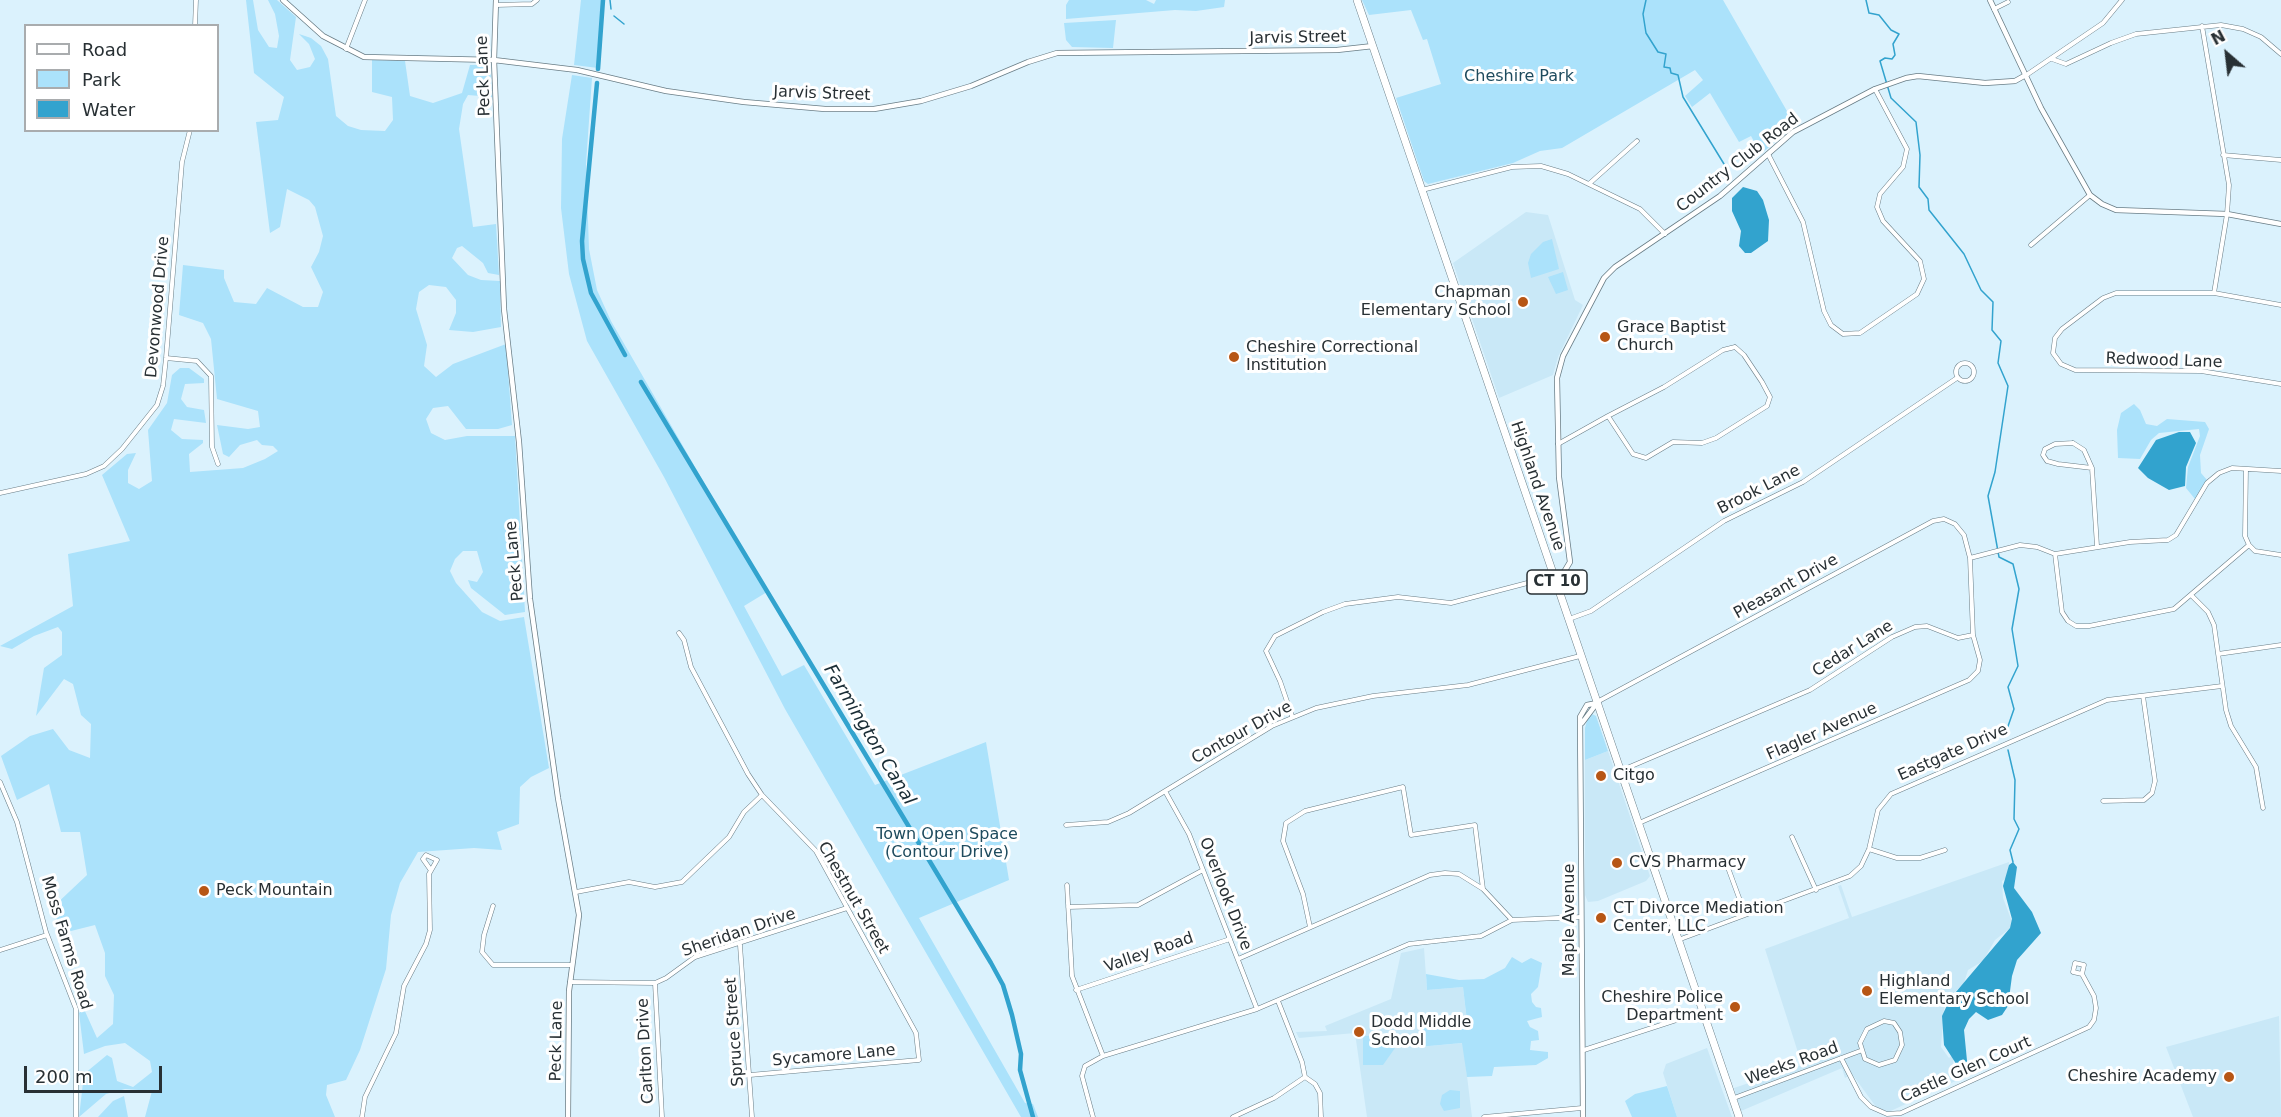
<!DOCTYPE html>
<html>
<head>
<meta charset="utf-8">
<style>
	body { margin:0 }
	#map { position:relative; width:2281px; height:1117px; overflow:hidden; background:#dbf2fd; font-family:"DejaVu Sans",sans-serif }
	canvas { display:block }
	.legend { position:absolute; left:24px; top:24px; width:195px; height:108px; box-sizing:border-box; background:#fff; border:2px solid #a9acae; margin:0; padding:8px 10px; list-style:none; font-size:18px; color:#283034 }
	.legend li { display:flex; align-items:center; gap:12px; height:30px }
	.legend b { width:30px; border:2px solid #a9acae }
	.north { position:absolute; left:2197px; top:24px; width:60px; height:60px; -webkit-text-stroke:4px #fff; paint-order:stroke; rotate:332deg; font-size:16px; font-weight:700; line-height:24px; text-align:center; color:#283034 }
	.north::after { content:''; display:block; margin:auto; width:21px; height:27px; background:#283034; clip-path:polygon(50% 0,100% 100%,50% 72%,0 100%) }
	.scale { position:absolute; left:24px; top:1066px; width:138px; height:27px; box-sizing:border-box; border:3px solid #283034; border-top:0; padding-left:8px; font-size:18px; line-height:21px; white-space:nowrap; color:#283034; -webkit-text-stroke:4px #fff; paint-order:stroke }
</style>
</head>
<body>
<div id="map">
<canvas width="2281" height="1117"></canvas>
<ul class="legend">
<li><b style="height:8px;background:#fff"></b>Road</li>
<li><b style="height:16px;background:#abe2fb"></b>Park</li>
<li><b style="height:16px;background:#32a3ce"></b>Water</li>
</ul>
<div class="north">N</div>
<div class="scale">200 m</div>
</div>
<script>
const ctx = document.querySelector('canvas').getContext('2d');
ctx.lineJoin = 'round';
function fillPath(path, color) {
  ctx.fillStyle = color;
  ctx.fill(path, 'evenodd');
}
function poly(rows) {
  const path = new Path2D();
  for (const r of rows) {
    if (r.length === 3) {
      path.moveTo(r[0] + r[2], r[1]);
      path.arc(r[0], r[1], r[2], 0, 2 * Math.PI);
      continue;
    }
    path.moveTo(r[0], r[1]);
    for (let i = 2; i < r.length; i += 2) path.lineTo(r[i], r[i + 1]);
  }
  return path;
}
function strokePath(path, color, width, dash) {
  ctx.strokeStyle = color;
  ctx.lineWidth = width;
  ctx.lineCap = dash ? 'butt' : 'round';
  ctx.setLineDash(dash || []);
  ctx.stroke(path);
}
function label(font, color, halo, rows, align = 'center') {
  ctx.font = font + ' "DejaVu Sans",sans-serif';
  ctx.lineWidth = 6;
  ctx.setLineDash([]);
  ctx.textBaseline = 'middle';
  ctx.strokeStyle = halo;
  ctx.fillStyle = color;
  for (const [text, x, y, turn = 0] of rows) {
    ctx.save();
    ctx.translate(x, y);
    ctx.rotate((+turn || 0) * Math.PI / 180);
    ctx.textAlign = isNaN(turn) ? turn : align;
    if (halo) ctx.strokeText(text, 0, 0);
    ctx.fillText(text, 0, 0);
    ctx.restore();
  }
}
const built = poly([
	[1526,212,1548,215,1575,300,1583,305,1558,357,1553,375,1499,398,1453,263],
	[1608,751,1650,876,1646,881,1598,901,1588,902,1585,895,1585,760],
	[2009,862,2008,877,2002,881,2003,898,2011,919,2017,923,1995,940,1983,961,1968,970,1964,983,1948,999,1944,1009,1941,1047,1949,1058,1957,1051,1953,1062,1956,1077,1960,1079,1882,1115,1852,1074,1845,1078,1842,1068,1741,1111,1734,1088,1802,1065,1765,949,1849,918,1838,886,1841,885,1852,917],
	[1424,948,1427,990,1463,987,1467,1022,1422,1026,1418,1047,1463,1043,1472,1117,1367,1117,1355,1033,1299,1038,1296,1032,1327,1031,1325,1026,1391,999,1401,953],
	[2279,1016,2281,1117,2193,1117,2166,1047],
	[1707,1048,1732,1117,1677,1117,1663,1073,1666,1064]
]);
const green = poly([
	[246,0,253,0,258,30,269,47,277,48,279,36,275,14,268,0,277,0,296,17,290,60,297,70,310,67,315,59,309,44,299,34,311,38,321,46,328,59,336,116,348,126,361,130,385,131,393,120,392,97,372,92,372,60,405,61,410,96,433,103,462,93,470,65,490,65,492,97,468,95,463,104,459,129,473,227,496,224,499,275,488,273,483,263,462,246,457,248,452,258,468,275,481,280,500,281,501,327,473,332,449,330,456,313,456,300,446,287,429,285,419,292,416,309,427,345,424,366,436,377,453,364,506,344,512,425,498,429,466,429,448,406,433,408,426,419,431,433,445,440,467,436,515,436,525,612,505,615,471,588,468,580,477,582,483,572,477,551,463,551,455,559,450,571,456,583,482,612,500,621,524,617,549,768,531,777,520,787,519,824,497,832,502,850,474,848,418,852,400,883,391,915,386,969,360,1050,346,1080,327,1085,326,1095,335,1117,145,1117,152,1091,125,1089,106,1094,79,1117,84,1074,107,1055,112,1058,117,1081,133,1087,152,1072,150,1061,125,1043,105,1046,84,1054,79,1013,84,1009,97,1038,113,1024,114,995,105,976,105,953,95,925,63,933,52,908,87,875,80,832,61,832,49,784,17,800,1,756,30,736,53,729,69,750,90,758,91,724,81,715,73,684,64,679,36,716,44,668,62,655,62,632,58,627,34,636,12,649,0,646,73,606,68,554,130,541,102,475,127,454,136,453,128,470,128,483,139,489,152,481,148,430,167,403,172,375,180,368,189,368,204,379,204,383,185,384,181,399,187,407,204,410,206,423,174,419,171,430,182,439,203,440,203,443,189,454,190,472,243,468,265,459,278,451,273,446,262,445,257,440,240,445,229,457,223,454,217,425,248,429,260,427,258,411,217,399,211,339,203,323,179,315,183,265,224,270,224,278,234,302,256,304,267,288,303,307,318,307,323,292,311,267,319,252,323,236,315,207,309,200,287,189,280,227,270,233,256,122,278,120,284,97,254,73],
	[581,0,601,0,602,44,598,68,574,65],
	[1069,0,1146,0,1154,4,1156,0,1225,0,1224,7,1196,11,1175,10,1066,19,1066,5],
	[1362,0,1723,0,1795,125,1761,154,1751,136,1739,142,1710,93,1692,107,1685,96,1703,80,1695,70,1562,148,1540,151,1513,163,1428,184,1424,181,1396,98,1441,84,1427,39,1423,40,1411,10,1369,15],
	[1116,20,1113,48,1072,47,1066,40,1064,23],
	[572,75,592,78,586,164,589,249,597,290,611,321,767,592,744,606,782,676,804,665,875,785,986,742,1009,880,919,918,1025,1103,1033,1104,1038,1117,1021,1117,785,709,664,477,587,341,569,274,561,208,562,139],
	[1552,239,1559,269,1531,278,1528,263,1531,254,1543,242],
	[1563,272,1568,290,1556,294,1548,277],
	[2134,404,2140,410,2146,424,2157,426,2167,419,2205,422,2209,429,2200,455,2201,473,2207,480,2195,499,2186,488,2188,467,2200,436,2199,429,2159,433,2151,440,2140,459,2118,458,2117,430,2121,413],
	[1592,714,1596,716,1608,751,1585,760,1585,728,1588,717],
	[1512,957,1522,963,1531,958,1542,963,1538,987,1531,994,1532,1002,1536,1007,1541,1008,1542,1017,1527,1021,1530,1027,1538,1031,1539,1040,1531,1041,1530,1050,1548,1052,1548,1058,1536,1065,1494,1067,1492,1076,1467,1077,1462,1043,1418,1047,1423,1026,1467,1021,1463,987,1427,990,1426,974,1459,980,1484,979,1505,968],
	[1392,1035,1395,1048,1383,1065,1363,1065,1363,1036],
	[1667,1086,1677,1117,1632,1117,1625,1101,1635,1094],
	[1450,1090,1460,1091,1460,1108,1444,1111,1440,1104,1442,1095],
	[124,1096,128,1117,98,1117,113,1101]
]);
const water = poly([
	[1743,187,1757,191,1763,200,1769,220,1768,241,1751,253,1745,253,1739,246,1741,231,1732,211,1732,198],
	[2179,432,2190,432,2196,443,2186,467,2185,486,2169,490,2148,478,2138,468,2156,440],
	[2013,862,2017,867,2014,888,2032,912,2041,933,2017,960,2012,976,2008,1006,2002,1015,1988,1020,1976,1012,1969,1019,1964,1030,1968,1071,1962,1073,1944,1045,1942,1016,1950,999,2010,928,2012,919,2003,886,2009,865]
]);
const stream = poly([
	[610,0,611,9],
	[1646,0,1643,14,1646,33,1658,52,1666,54,1664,67,1670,68,1671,73,1678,75,1683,97,1724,164],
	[1866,0,1869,13,1879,15,1891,30,1899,34,1893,44,1895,55,1892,59,1885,58,1880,61,1891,98,1916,122,1920,155,1919,187,1928,199,1929,210,1964,254,1981,290,1993,302,1992,330,2001,341,1998,363,2008,386,1995,472,1988,496,1999,557,2013,564,2019,589,2012,629,2018,666,2008,687,2014,709,2006,732],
	[614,16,624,24],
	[2008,750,2015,780,2014,819,2019,829,2010,850,2013,862]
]);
const canal = poly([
	[598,69,603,0],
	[597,83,582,241,583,259,591,293,625,355],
	[641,382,991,963,1003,985,1012,1015,1021,1054,1020,1070,1033,1117]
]);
const minor = poly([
	[496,5,532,4,537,0],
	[1994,9,2008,2],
	[195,26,196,0],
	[2202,26,2229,185,2227,214,2214,293],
	[346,49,365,0],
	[2052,59,2066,64,2111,43,2136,34,2221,25,2243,29,2261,37,2281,54],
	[2025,76,2103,23,2122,0],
	[1768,154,1803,222,1824,311,1831,325,1843,334,1860,333,1917,294,1924,279,1920,261,1883,221,1877,207,1880,194,1903,167,1907,149,1875,89],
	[2223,155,2281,160],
	[1590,183,1637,141],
	[1422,190,1512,167,1541,166,1568,174,1640,209,1665,234],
	[2031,245,2090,195],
	[2281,305,2214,293,2116,293,2103,298,2062,329,2055,338,2053,353,2061,364,2075,370,2201,371,2281,384],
	[1735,347,1744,355,1762,382,1770,397,1767,406,1716,438,1702,443,1673,442,1646,458,1633,454,1608,416,1664,387,1723,350,1735,347],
	[166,358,197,361,211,376,212,447,218,464],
	[1965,372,9],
	[2073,443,2084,450,2092,468,2058,464,2047,461,2043,455,2045,449,2055,444,2073,443],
	[1558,444,1608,416],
	[2092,468,2097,546],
	[2246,469,2245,536,2249,545,2255,551,2281,555],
	[0,493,86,474,104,466,122,449,157,405,163,386,166,358,182,162,190,130],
	[2055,554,2062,612,2068,621,2076,626,2089,626,2174,609,2249,545],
	[1970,558,2020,545,2037,547,2055,554,2130,542,2168,540,2176,535,2207,483,2219,473,2232,468,2281,471],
	[2192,596,2208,612,2214,625,2226,710,2231,726,2256,767,2263,808],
	[1569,619,1591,611,1724,521,1803,482,1957,378],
	[679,633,684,640,691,667,748,774,762,795,816,851,916,1033,919,1060,750,1075],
	[2218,654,2281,645],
	[1597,702,1933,521,1944,519,1955,524,1964,535,1970,558,1973,635,1958,638,1927,626,1915,627,1892,637,1810,690,1620,771],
	[1292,716,1280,681,1266,651,1275,636,1323,612,1345,604,1398,597,1451,603,1554,576],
	[0,782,17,822,46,932,76,1009,76,1117],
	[1165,791,1189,834,1257,1009],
	[2103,801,2144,800,2152,793,2155,781,2143,696],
	[1639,823,1969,680,1978,671,1980,660,1973,635],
	[1066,825,1108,822,1129,813,1272,726,1316,708,1373,696,1468,685,1580,656],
	[1792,837,1816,890],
	[1869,849,1897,858,1920,858,1945,850],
	[1727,865,1745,914],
	[1067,885,1072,976,1103,1056],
	[576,892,629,882,655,887,682,882,729,837,744,812,762,795],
	[493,906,484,935,482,952,493,965,572,965],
	[1068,907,1138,905,1203,870],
	[1310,927,1303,894,1283,841,1286,823,1305,811,1403,787,1411,835,1475,825,1483,889],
	[1678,940,1850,876,1861,866,1869,849,1878,810,1891,794,2107,700,2222,686],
	[740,945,752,1117],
	[0,950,47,935],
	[1238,959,1430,875,1445,873,1459,874,1483,889,1512,920],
	[570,982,655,983,666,978,695,957,847,908],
	[655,983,662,1117],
	[1076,990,1230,939],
	[1278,1001,1302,1062,1305,1077],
	[1884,1021,1894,1023,1900,1032,1902,1045,1895,1060,1879,1065,1865,1059,1860,1043,1867,1029,1884,1021],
	[1584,1050,1701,1012],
	[1841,1058,1861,1097,1871,1107,1887,1114,1901,1113,2089,1027,2094,1020,2096,1008,2094,996,2082,974,2084,965,2075,963,2073,972,2082,974],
	[1305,1077,1315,1084,1320,1093,1321,1117],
	[1734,1098,1860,1051],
	[362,1117,365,1097,396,1033,404,986,426,944,430,930,429,874,437,860,426,855,423,859,430,869],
	[1093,1117,1082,1076,1085,1066,1103,1056,1257,1009,1409,944,1481,936,1512,920,1581,917],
	[1233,1117,1274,1098,1305,1077],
	[1484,1117,1582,1108]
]);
const tertiary = poly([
	[283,0,323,36,364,57,494,60,577,70,666,91,744,102,825,109,874,109,921,101,971,86,1028,62,1057,53,1337,50,1373,46],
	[496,0,494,60,504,309,519,442,530,599,558,798,579,915,569,991,568,1117],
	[1990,0,2041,108,2090,195,2102,204,2116,210,2227,214,2281,224],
	[1554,575,1564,572,1570,562,1559,477,1557,378,1563,356,1604,278,1615,267,1720,196,1793,132,1875,89,1906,78,1918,76,1985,83,2015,81,2024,76],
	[1582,723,1597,703],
	[1583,1117,1580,717,1587,705,1597,703]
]);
const trunk = poly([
	[1357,0,1739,1117]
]);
const markers = [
	[1523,302,6,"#b75615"],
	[1605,337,6,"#b75615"],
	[1234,357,6,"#b75615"],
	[1601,776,6,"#b75615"],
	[1617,863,6,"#b75615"],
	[204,891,6,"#b75615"],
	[1601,918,6,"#b75615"],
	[1867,991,6,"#b75615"],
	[1735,1007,6,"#b75615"],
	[1359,1032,6,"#b75615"],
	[2229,1077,6,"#b75615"]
];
const shields = [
	[1557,582,60]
];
const shieldNames = [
	["CT 10",1557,582]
];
const streetNames = [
	["Jarvis Street",1298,38,-1],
	["Peck Lane",484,76,-92],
	["Jarvis Street",822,94,2],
	["Country Club Road",1738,163,-38],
	["Devonwood Drive",158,307,-85],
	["Redwood Lane",2164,361,2],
	["Highland Avenue",1537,486,71],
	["Brook Lane",1759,490,-27],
	["Peck Lane",515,561,-95],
	["Pleasant Drive",1786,587,-29],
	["Cedar Lane",1853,649,-32],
	["Flagler Avenue",1822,732,-24],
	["Contour Drive",1242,733,-29],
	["Eastgate Drive",1953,753,-24],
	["Overlook Drive",1225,894,69],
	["Chestnut Street",853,898,60],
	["Maple Avenue",1570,920,-90],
	["Sheridan Drive",739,933,-19],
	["Moss Farms Road",66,943,73],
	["Valley Road",1149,953,-19],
	["Spruce Street",735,1032,-94],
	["Peck Lane",557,1041,-89],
	["Carlton Drive",646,1051,-93],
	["Sycamore Lane",834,1056,-5],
	["Weeks Road",1792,1064,-20],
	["Castle Glen Court",1966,1070,-24]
];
const parkNames = [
	["Cheshire Park",1519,77],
	["Town Open Space",947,835],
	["(Contour Drive)",947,853]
];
const poiNames = [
	["Chapman",1511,293,"right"],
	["Elementary School",1511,311,"right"],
	["Grace Baptist",1617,328],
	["Church",1617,346],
	["Cheshire Correctional",1246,348],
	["Institution",1246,366],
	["Citgo",1613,776],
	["CVS Pharmacy",1629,863],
	["Peck Mountain",216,891],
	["CT Divorce Mediation",1613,909],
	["Center, LLC",1613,927],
	["Highland",1879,982],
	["Elementary School",1879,1000],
	["Cheshire Police",1723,998,"right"],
	["Department",1723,1016,"right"],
	["Dodd Middle",1371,1023],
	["School",1371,1041],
	["Cheshire Academy",2217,1077,"right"]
];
const waterNames = [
	["Farmington Canal",869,735,59]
];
fillPath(built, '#c9e8f7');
fillPath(green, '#abe2fb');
fillPath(water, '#32a3ce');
strokePath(stream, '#32a3ce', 1.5);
strokePath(canal, '#32a3ce', 4.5);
strokePath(minor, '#697d86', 5);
strokePath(tertiary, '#697d86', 6);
strokePath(trunk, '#697d86', 8);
strokePath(minor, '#fff', 4);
strokePath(tertiary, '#fff', 4.5);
strokePath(trunk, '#fff', 7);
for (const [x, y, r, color] of markers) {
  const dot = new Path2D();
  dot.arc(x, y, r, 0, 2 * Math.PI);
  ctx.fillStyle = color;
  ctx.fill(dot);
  strokePath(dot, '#fff', 2);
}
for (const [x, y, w] of shields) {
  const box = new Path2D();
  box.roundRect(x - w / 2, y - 12, w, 24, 4.5);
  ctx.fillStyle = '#fff';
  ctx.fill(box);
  strokePath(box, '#283034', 1.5);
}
label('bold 15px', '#283034', null, shieldNames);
label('16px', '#283034', '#fff', streetNames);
label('16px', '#1e4b5e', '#fff', parkNames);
label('16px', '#283034', '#fff', poiNames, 'left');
label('italic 18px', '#192c35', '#fff', waterNames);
</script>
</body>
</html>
